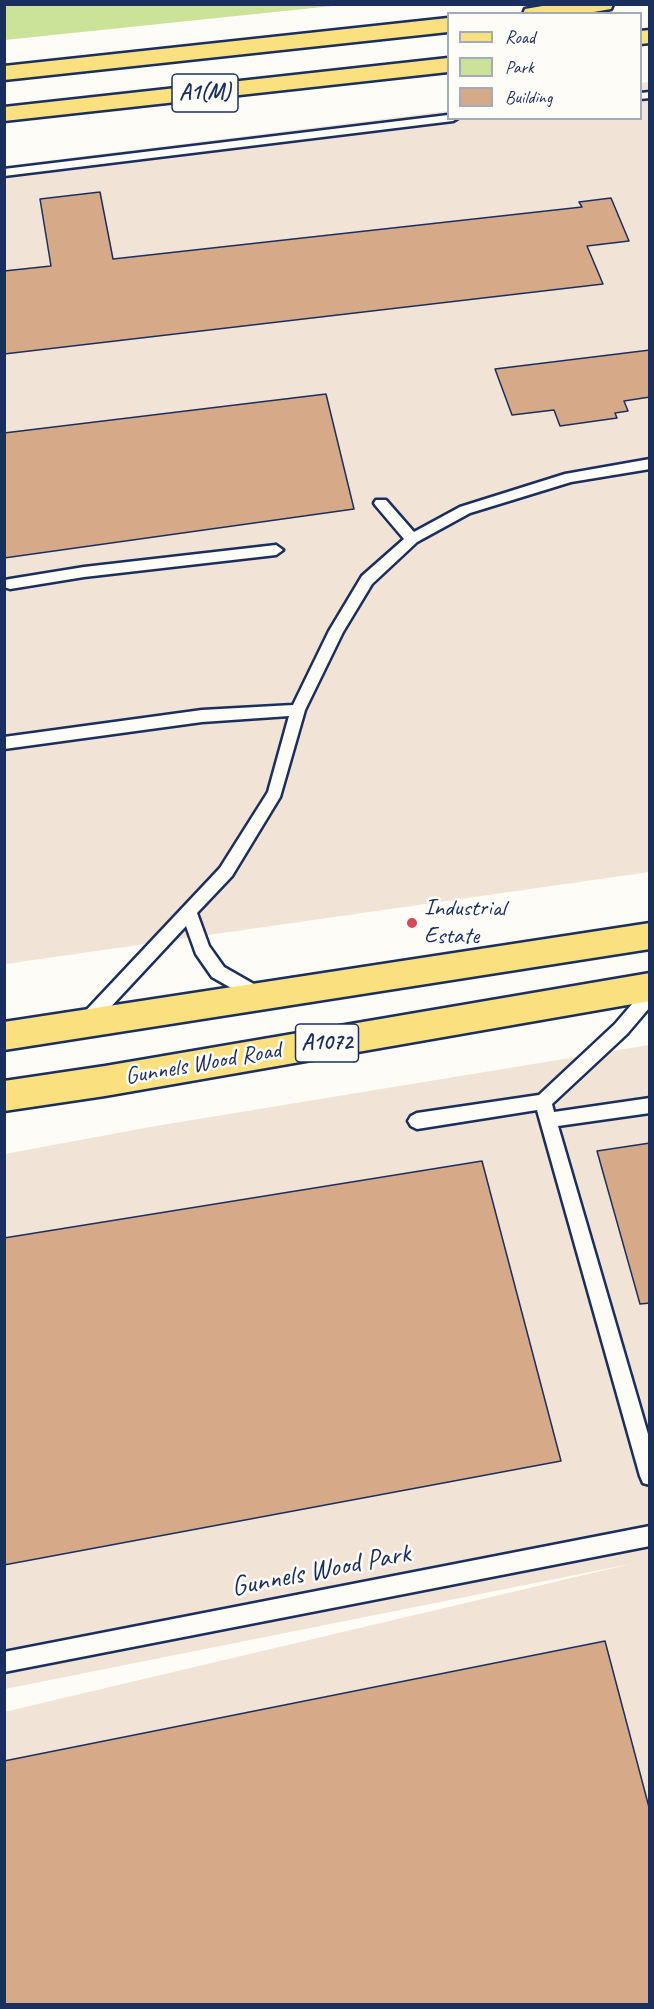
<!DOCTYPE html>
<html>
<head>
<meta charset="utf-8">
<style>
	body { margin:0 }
	#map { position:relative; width:654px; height:2009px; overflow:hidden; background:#fdfcf7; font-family:Caveat,sans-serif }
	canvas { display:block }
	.frame { position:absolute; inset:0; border:6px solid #1b2f5e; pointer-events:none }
	.legend { position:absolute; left:447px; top:12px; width:195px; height:108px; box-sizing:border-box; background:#fdfcf7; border:2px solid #a3aaba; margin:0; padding:8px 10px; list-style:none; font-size:18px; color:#1b2f5e }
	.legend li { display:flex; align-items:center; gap:12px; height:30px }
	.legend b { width:30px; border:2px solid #a3aaba }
</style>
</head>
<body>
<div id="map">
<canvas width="654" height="2009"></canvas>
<div class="frame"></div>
<ul class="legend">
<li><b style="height:8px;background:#fbe080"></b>Road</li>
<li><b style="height:16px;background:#cae399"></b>Park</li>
<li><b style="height:16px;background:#d6aa88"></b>Building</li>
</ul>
</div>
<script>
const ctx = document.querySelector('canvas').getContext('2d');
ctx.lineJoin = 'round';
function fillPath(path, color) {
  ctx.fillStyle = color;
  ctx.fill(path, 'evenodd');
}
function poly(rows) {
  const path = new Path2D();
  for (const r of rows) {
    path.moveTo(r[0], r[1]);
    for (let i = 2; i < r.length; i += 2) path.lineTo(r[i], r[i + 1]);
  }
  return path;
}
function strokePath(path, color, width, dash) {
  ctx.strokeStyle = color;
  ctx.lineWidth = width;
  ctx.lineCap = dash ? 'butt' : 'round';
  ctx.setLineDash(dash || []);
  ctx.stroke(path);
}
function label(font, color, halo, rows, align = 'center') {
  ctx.font = font + ' Caveat,sans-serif';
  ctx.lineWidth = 5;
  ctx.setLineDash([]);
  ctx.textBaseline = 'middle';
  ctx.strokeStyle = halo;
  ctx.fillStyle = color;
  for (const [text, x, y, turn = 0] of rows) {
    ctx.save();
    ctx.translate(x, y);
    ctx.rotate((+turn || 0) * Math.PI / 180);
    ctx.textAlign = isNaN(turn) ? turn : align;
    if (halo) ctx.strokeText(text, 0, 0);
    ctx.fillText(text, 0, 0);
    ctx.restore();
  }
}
const built = poly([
	[649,82,649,872,5,964,4,166,448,111,448,118,640,118,641,83],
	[649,1045,649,2004,5,2004,4,1712,635,1563,5,1689,5,1154,150,1127]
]);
const green = poly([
	[5,4,342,4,342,5,5,40]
]);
const building = poly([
	[100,192,113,259,582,207,579,202,611,198,629,241,587,246,603,284,4,354,4,271,51,266,40,199,100,192],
	[650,350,650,397,624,401,628,411,615,413,617,418,560,426,554,410,512,415,495,369,650,350],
	[326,394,354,509,4,558,4,433,326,394],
	[650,1143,650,1303,640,1304,597,1151,650,1143],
	[482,1161,561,1461,4,1565,4,1238,482,1161],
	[605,1641,650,1811,650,2004,4,2004,4,1761,605,1641]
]);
const service = poly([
	[650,92,650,98,640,99,640,93,650,92],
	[448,115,448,118,458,118,453,121,4,176,4,169,448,115],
	[650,459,650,469,571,482,470,513,417,542,372,584,343,632,305,710,280,797,232,876,197,913,209,946,224,967,266,991,268,996,266,1001,260,1003,254,1001,212,977,196,954,186,926,91,1028,85,1030,79,1028,77,1023,79,1018,220,868,268,792,289,716,202,722,4,749,4,737,202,710,293,705,329,631,362,576,404,539,376,506,374,503,376,500,386,500,414,532,460,507,565,474,650,459],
	[276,545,283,550,276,555,84,577,10,589,4,587,5,580,10,579,84,567,276,545],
	[650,988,650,1007,627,1034,552,1104,554,1112,650,1098,650,1113,558,1126,650,1441,650,1485,643,1483,640,1476,537,1110,417,1129,411,1126,408,1121,411,1116,417,1113,539,1095,615,1024,644,990,650,988],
	[650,1526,650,1546,4,1672,4,1652,650,1526]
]);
const primary = poly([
	[650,923,650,949,4,1050,4,1022,650,923],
	[650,973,650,1001,105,1096,4,1111,4,1081,105,1066,650,973]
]);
const motorway = poly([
	[554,4,613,4,611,9,582,14,523,14,525,9,554,4],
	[448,18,448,32,4,80,4,66,448,18],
	[650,30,650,43,640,44,640,31,650,30],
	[448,58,448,72,4,121,4,107,448,58]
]);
const markers = [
	[412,923,6,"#d1495b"]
];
const shields = [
	[205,93,66],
	[327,1043,63]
];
const shieldNames = [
	["A1(M)",205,93],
	["A1072",327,1043]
];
const poiNames = [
	["Industrial",424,909],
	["Estate",424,937]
];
const streetNames = [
	["Gunnels Wood Road",203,1064,-10]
];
const nearStreetnames = [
	["Gunnels Wood Park",321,1571,-11]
];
fillPath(built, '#f1e3d6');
fillPath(green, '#cae399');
fillPath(building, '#d6aa88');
strokePath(building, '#1b2f5e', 1.5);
strokePath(service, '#1b2f5e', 5);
strokePath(primary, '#1b2f5e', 5);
strokePath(motorway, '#1b2f5e', 5);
fillPath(service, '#fdfcf7');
fillPath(primary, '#fbe080');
fillPath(motorway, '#fbe080');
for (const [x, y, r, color] of markers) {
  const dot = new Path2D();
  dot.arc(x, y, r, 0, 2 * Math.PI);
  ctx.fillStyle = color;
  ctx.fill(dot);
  strokePath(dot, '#fdfcf7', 2);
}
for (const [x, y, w] of shields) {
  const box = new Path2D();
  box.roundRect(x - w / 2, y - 19, w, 38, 4.5);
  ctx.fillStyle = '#fdfcf7';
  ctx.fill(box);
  strokePath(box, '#1b2f5e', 1.5);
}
label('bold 22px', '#1b2f5e', null, shieldNames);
label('24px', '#1b2f5e', '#fdfcf7', poiNames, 'left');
label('24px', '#1b2f5e', '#fdfcf7', streetNames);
label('28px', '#1b2f5e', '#fdfcf7', nearStreetnames);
</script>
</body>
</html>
